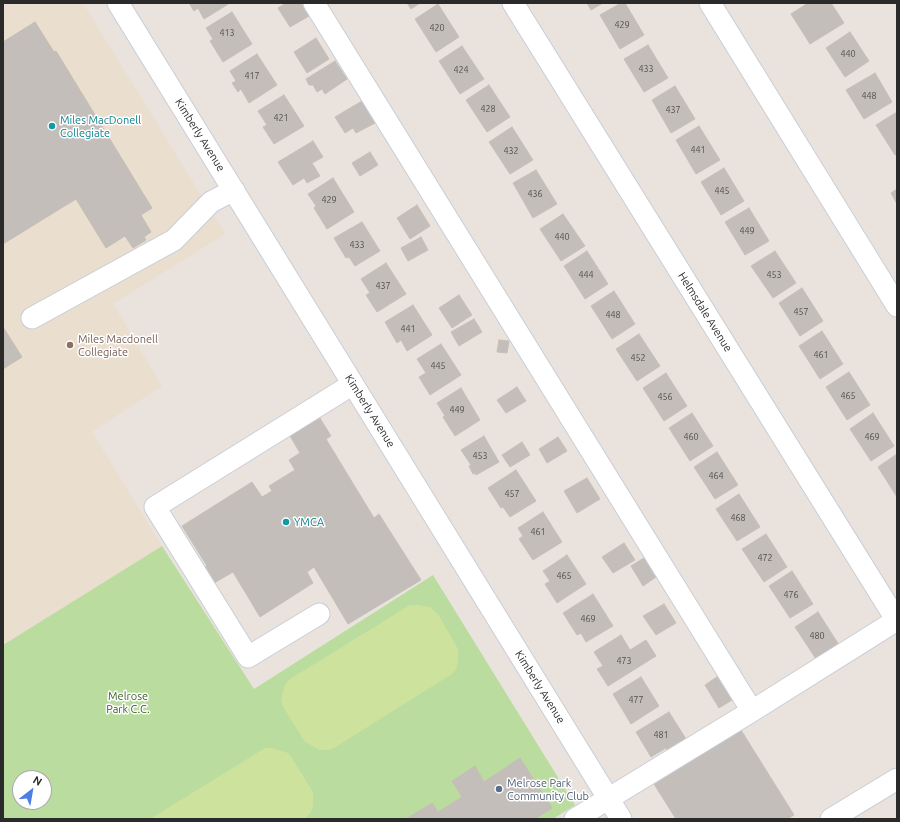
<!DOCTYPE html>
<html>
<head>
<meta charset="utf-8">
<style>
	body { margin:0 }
	#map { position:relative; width:900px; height:822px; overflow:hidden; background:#eae3dd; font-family:Ubuntu,sans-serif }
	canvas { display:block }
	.frame { position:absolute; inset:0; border:4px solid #2a2a2a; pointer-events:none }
	.north { position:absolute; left:12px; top:770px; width:40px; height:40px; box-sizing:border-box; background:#fff; border:1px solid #aaa; border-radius:50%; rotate:31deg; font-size:11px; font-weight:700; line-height:16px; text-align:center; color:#2a2a2a }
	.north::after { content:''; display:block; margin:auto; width:14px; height:18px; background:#4d7ee8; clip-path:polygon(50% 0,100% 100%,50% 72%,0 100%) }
</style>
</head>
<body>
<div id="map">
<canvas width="900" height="822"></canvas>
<div class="frame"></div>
<div class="north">N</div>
</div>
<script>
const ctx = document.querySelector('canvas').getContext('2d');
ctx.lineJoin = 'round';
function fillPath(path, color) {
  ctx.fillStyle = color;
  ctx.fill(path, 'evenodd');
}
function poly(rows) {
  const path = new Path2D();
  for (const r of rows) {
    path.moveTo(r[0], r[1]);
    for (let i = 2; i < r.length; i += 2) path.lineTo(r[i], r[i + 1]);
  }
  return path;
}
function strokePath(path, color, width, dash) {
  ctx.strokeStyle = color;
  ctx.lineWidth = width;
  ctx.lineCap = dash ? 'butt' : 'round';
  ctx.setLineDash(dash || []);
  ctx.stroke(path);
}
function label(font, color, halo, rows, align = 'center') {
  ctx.font = font + ' Ubuntu,sans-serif';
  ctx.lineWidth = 3;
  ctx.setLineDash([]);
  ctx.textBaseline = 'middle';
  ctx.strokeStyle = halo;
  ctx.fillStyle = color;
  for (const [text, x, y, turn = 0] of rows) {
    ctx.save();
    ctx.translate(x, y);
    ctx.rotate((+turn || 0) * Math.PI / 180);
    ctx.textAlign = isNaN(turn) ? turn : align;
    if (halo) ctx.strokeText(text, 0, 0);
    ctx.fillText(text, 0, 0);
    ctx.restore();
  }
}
const education = poly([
	[3,3,83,3,225,234,113,304,162,386,92,432,162,546,3,645]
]);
const green = poly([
	[162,546,254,689,433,575,575,805,553,819,3,819,3,645],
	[20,778,44,778,44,802,20,802]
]);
const pitch = poly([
	[410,605,417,605,430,607,438,614,458,649,458,662,456,669,452,674,334,748,328,750,320,750,305,742,283,707,281,699,285,685,290,679],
	[265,748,272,748,288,753,292,758,313,792,313,806,311,812,305,819,150,819]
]);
const building = poly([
	[189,3,230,3,204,19,198,8,194,11,189,3],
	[286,3,301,3,309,16,290,27,278,8,286,3],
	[407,3,420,3,411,9,407,3],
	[587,3,603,3,591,10,587,3],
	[621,3,625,3,644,35,620,49,600,15,621,3],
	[808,3,831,3,844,23,810,44,791,14,808,3],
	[438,4,459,37,436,52,415,19,438,4],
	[232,12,252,44,223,62,210,41,213,39,206,28,232,12],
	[35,22,54,52,56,51,152,208,141,215,151,232,144,237,146,240,133,248,125,236,106,248,76,199,3,244,3,42,35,22],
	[850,32,869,61,845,77,826,48,850,32],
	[316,38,329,59,307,73,294,52,316,38],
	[648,45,668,78,644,92,624,59,648,45],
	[462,46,484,79,460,94,439,61,462,46],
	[257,54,277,85,249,103,241,89,238,92,232,83,236,81,230,71,257,54],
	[335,61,347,79,325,94,322,89,317,92,313,85,309,85,306,79,335,61],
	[875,73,892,102,864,119,846,90,875,73],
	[489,85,510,117,487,132,466,100,489,85],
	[675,86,695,119,671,133,652,100,675,86],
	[284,95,304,126,274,144,263,127,267,125,258,111,284,95],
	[362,101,375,123,356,133,353,128,345,133,335,117,362,101],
	[897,112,897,154,895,155,876,125,897,112],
	[699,126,720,160,696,174,676,140,699,126],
	[512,127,533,160,510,174,489,142,512,127],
	[313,141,323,157,312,163,320,176,307,183,304,178,293,185,278,162,313,141],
	[370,152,378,165,360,176,352,163,370,152],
	[724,168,744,201,721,215,701,182,724,168],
	[536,170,557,204,533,218,513,183,536,170],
	[333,178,354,212,327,229,314,208,316,206,308,194,333,178],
	[897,189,897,204,891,193,897,189],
	[417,205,430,226,410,239,397,218,417,205],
	[749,208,769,241,745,255,725,222,749,208],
	[563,214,585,246,561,261,540,229,563,214],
	[362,222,380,251,355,266,349,257,346,258,334,238,362,222],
	[421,237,428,250,408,261,401,248,421,237],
	[587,251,608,284,585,299,564,266,587,251],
	[775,251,796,283,773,298,751,266,775,251],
	[386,263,406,294,377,312,366,295,370,293,361,279,386,263],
	[802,288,823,321,800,336,779,303,802,288],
	[614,291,635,324,612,339,591,306,614,291],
	[459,295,472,315,452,328,439,308,459,295],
	[413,305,432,335,407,351,401,340,397,343,385,322,413,305],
	[474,319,482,332,459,346,451,332,474,319],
	[3,327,22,357,3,369,3,327],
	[822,331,843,364,820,379,799,346,822,331],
	[639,334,660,366,637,381,616,349,639,334],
	[499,340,509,341,507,353,497,352,499,340],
	[441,344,461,375,430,395,419,377,426,373,417,359,441,344],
	[849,372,870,405,847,420,826,387,849,372],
	[666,373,687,406,664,421,643,388,666,373],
	[517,387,526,401,506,413,497,400,517,387],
	[461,388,480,420,455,436,443,417,445,416,437,403,461,388],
	[692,413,713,446,690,461,669,428,692,413],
	[873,413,894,446,871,461,850,429,873,413],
	[318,415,331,436,326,439,374,518,379,514,421,580,348,624,314,567,307,572,313,583,260,617,233,572,209,586,199,571,207,566,182,526,252,482,262,497,272,491,269,486,295,470,289,460,300,453,289,434,318,415],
	[484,436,499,462,476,475,475,473,473,474,469,466,471,465,461,450,484,436],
	[558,437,567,451,547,463,539,449,558,437],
	[522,442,530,455,510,467,502,455,522,442],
	[717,452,738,485,715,499,694,467,717,452],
	[897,454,897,497,878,467,897,454],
	[516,470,536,501,510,517,503,507,501,508,488,488,516,470],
	[587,478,600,499,577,513,564,491,587,478],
	[739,494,760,527,737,541,716,509,739,494],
	[543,512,562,542,533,560,519,539,523,536,518,528,543,512],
	[766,534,787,567,764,582,742,549,766,534],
	[624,543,635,560,613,573,602,557,624,543],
	[567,555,586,584,557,603,545,584,550,581,543,571,567,555],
	[644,558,656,577,643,586,631,566,644,558],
	[792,571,813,604,790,618,769,586,792,571],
	[593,594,613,626,586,642,581,633,577,635,563,613,593,594],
	[664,604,676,623,656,635,643,616,664,604],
	[818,612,839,645,816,659,795,627,818,612],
	[621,635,630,650,646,640,656,656,608,686,597,669,603,666,594,652,621,635],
	[641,677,659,706,631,724,613,694,641,677],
	[717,677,732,700,719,708,705,685,717,677],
	[669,712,686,739,667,750,666,748,651,757,636,732,669,712],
	[741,730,794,815,787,819,676,819,654,784,741,730],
	[520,758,552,808,535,819,406,819,432,803,438,812,462,797,452,781,475,766,484,782,520,758]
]);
const minor = poly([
	[118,3,621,819],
	[314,3,752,711],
	[513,3,897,621],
	[710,3,897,306],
	[32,318,174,240,211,202,234,190],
	[319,614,248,657,155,507,353,384],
	[575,819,752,711,897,620],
	[831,819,897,779]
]);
const markers = [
	[52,126,4,"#0f9aa8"],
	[70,345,4,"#8d6e63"],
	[286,522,4,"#0f9aa8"],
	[499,789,4,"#5c6f8a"]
];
const numberNames = [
	["429",622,25],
	["420",437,28],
	["413",227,33],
	["440",848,54],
	["433",646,69],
	["424",461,70],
	["417",252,76],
	["448",869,96],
	["428",488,109],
	["437",673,110],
	["421",281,118],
	["441",698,150],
	["432",511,151],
	["445",722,191],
	["436",535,194],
	["429",329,200],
	["449",747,231],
	["440",562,237],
	["433",357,245],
	["444",586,275],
	["453",774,275],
	["437",383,286],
	["457",801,312],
	["448",613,315],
	["441",408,329],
	["461",821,355],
	["452",638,358],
	["445",438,366],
	["465",848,396],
	["456",665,397],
	["449",457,410],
	["460",691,437],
	["469",872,437],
	["453",480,456],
	["464",716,476],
	["457",512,494],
	["468",738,518],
	["461",538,532],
	["472",765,558],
	["465",564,576],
	["476",791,595],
	["469",588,619],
	["480",817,636],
	["473",624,661],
	["477",636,700],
	["481",661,735]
];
const cultureNames = [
	["Miles MacDonell",60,120],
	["Collegiate",60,133],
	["YMCA",294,522]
];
const streetNames = [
	["Kimberly Avenue",200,135,58],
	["Helmsdale Avenue",705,312,58],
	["Kimberly Avenue",370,411,58],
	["Kimberly Avenue",540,687,58]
];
const educationNames = [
	["Miles Macdonell",78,339],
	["Collegiate",78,352]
];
const parkNames = [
	["Melrose",128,696],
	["Park C.C.",128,709]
];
const serviceNames = [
	["Melrose Park",507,783],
	["Community Club",507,796]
];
fillPath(education, '#eadece');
fillPath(green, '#bbdc9f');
fillPath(pitch, '#cde29c');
fillPath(building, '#c3beb9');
strokePath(building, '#c6bfb7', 1);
strokePath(minor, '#c9cdd6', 23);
strokePath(minor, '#fff', 21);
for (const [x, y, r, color] of markers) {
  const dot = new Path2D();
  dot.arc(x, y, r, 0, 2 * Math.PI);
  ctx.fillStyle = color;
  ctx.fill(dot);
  strokePath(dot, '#fff', 1.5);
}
label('9px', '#504f4e', null, numberNames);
label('11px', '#0d838f', '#fff', cultureNames, 'left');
label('11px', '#2a2a2a', '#fff', streetNames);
label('11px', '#785e54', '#fff', educationNames, 'left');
label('11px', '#365f21', '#fff', parkNames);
label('11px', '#4e5e75', '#fff', serviceNames, 'left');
</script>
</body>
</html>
